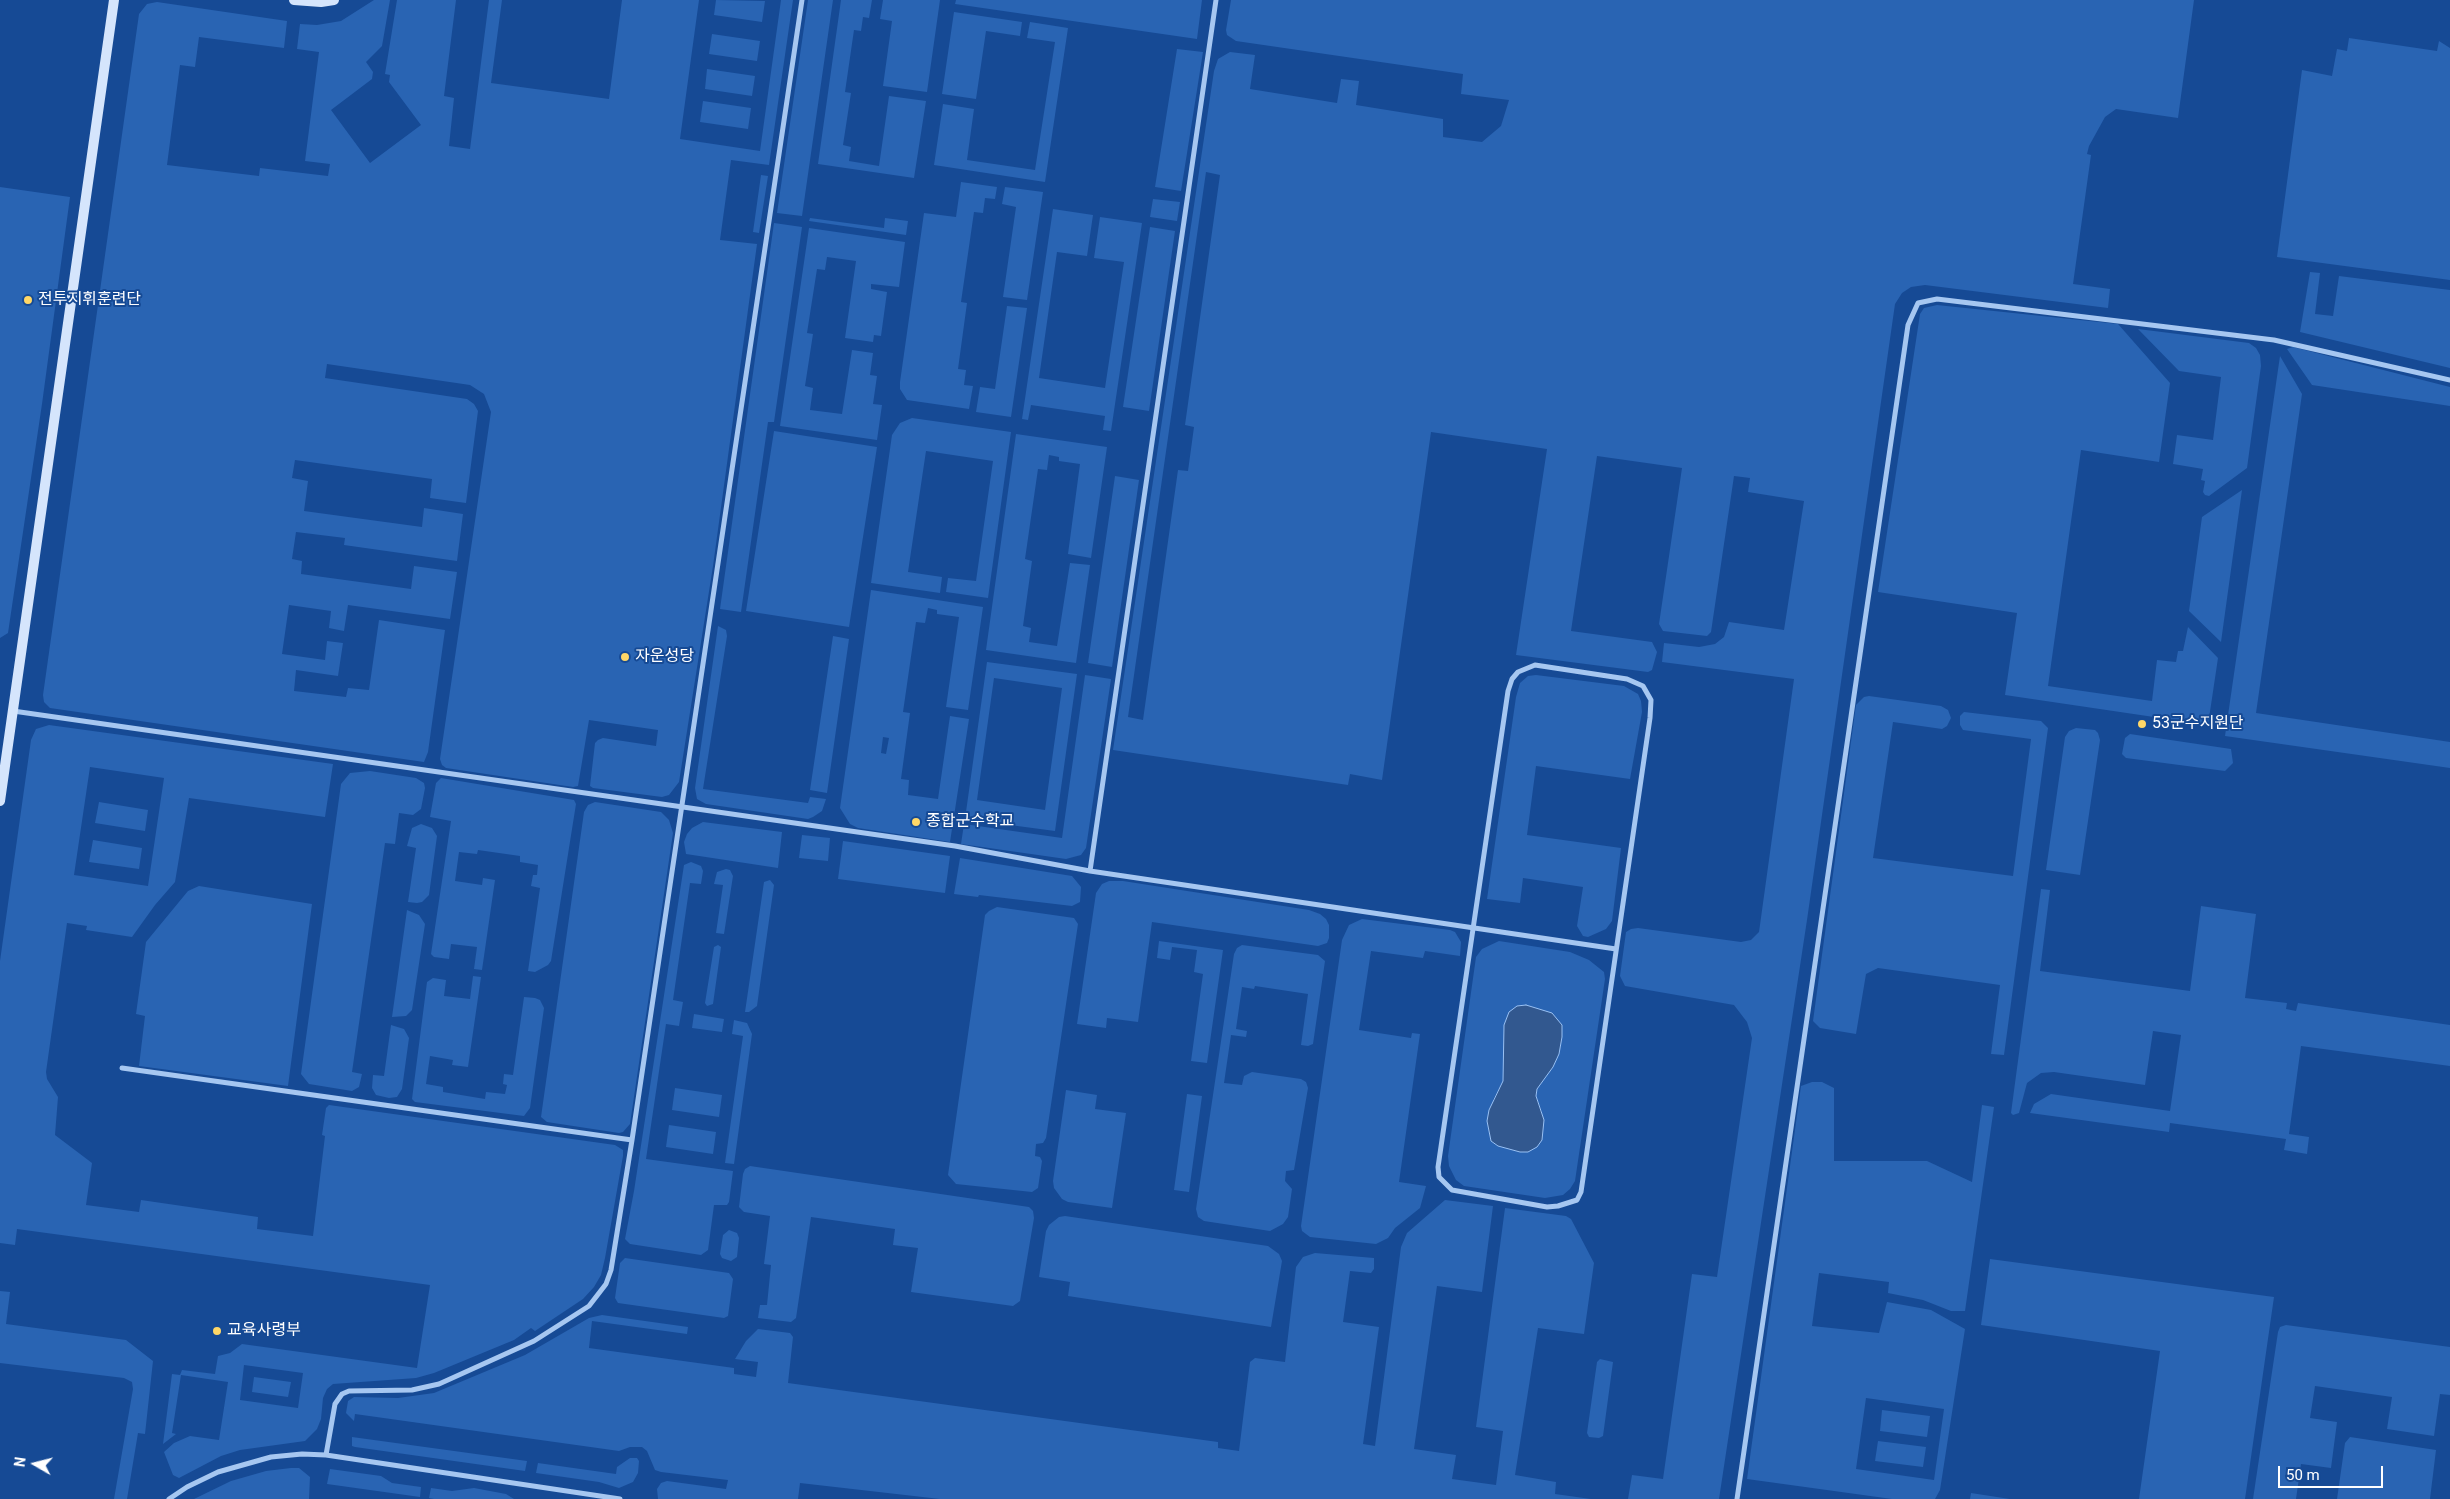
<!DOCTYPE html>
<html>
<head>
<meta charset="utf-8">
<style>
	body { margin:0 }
	#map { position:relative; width:2450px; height:1499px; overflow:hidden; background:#164a95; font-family:Roboto,sans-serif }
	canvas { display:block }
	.north { position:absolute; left:10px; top:1439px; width:50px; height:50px; -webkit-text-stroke:4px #164a95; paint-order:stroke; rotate:278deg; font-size:14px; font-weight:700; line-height:20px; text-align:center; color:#fff }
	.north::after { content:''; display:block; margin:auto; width:18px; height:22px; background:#fff; clip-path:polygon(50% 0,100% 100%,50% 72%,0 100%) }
	.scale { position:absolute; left:2278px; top:1466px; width:105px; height:22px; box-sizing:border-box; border:2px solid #fff; border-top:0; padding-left:6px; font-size:15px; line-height:18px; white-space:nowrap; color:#fff; -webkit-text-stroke:4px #164a95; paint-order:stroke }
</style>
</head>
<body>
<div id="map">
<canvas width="2450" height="1499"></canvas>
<div class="north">N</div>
<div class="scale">50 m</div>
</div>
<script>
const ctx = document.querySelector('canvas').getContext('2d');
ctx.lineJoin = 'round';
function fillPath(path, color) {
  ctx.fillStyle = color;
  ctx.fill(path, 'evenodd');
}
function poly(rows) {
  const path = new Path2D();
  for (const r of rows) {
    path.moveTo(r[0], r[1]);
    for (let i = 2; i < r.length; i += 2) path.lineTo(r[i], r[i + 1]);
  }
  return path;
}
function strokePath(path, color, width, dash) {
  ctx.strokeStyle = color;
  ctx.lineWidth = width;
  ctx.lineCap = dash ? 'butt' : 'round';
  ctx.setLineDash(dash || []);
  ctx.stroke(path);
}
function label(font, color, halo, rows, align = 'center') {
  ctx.font = font + ' Roboto,"Noto Sans KR",sans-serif';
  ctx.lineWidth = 4;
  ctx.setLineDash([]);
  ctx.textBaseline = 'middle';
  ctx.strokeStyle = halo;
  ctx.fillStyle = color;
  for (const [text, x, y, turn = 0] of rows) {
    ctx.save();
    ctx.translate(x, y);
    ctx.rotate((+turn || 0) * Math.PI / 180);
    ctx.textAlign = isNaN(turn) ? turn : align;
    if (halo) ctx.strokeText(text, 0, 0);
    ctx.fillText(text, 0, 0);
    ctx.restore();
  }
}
const green = poly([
	[374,0,390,0,382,46,366,62,373,72,372,79,331,110,370,163,421,125,389,82,390,75,385,74,397,0,456,0,444,96,454,98,449,146,470,149,489,0,502,0,491,83,609,99,622,0,699,0,680,139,760,151,781,0,793,0,769,165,731,160,720,240,757,244,713,566,679,782,669,795,662,797,593,788,590,786,595,743,598,740,603,738,656,746,658,730,589,720,578,786,573,787,446,768,442,765,440,759,491,412,484,394,470,385,327,364,325,378,467,399,474,404,478,411,466,503,430,498,432,479,295,460,292,478,308,481,304,511,422,527,424,508,463,514,457,561,344,545,345,538,296,532,292,559,302,561,301,574,411,589,414,566,457,572,450,619,348,605,344,631,329,628,331,611,289,605,282,654,325,660,327,641,343,643,338,676,296,670,294,691,346,697,348,688,369,690,379,620,445,630,428,752,424,762,50,708,44,702,43,695,139,14,147,4,157,2,287,21,284,48,199,37,195,67,180,65,167,165,259,176,260,168,328,176,330,164,305,161,319,52,297,49,300,24,317,25,341,21],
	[716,0,765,1,762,22,714,15],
	[808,0,833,0,802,216,777,213],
	[841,0,872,0,869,18,863,17,861,31,854,30,845,92,851,93,843,145,851,147,849,161,879,166,889,96,926,101,914,178,818,164],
	[883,0,940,0,927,92,883,86,892,21,880,19],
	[956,0,1202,0,1197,39,955,4],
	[1231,0,2194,0,2178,118,2116,109,2105,117,2089,146,2087,154,2091,155,2073,284,2110,289,2108,308,1925,285,1911,287,1902,293,1895,304,1807,920,1719,1499,1628,1499,1632,1475,1663,1479,1692,1274,1717,1277,1752,1038,1747,1022,1734,1005,1625,986,1620,976,1626,932,1631,929,1638,928,1741,942,1751,940,1759,932,1794,679,1662,662,1664,643,1699,647,1715,644,1724,637,1729,622,1784,630,1804,501,1748,492,1750,478,1734,476,1711,632,1707,636,1663,631,1659,624,1682,468,1597,456,1571,631,1652,642,1657,652,1652,670,1648,672,1516,655,1547,449,1431,432,1382,780,1350,774,1348,785,1113,750,1214,71,1218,59,1230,52,1255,55,1250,89,1337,103,1341,79,1359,81,1356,105,1443,119,1443,137,1482,142,1501,126,1509,100,1461,94,1463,74,1236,41,1227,35,1226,30],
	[1206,172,1220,175,1185,425,1194,427,1188,471,1178,470,1143,720,1128,717],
	[954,12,1022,22,1020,36,986,31,976,99,942,94],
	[1030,22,1068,28,1045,182,934,165,943,104,974,109,967,160,1035,170,1055,42,1027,38],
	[712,34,760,41,757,61,709,54],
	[2349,38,2437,51,2439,41,2450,48,2450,280,2277,257,2302,70,2332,76,2337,49,2347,51],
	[1177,49,1203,52,1181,191,1155,187],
	[707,69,755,76,752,96,705,89],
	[703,101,751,108,748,129,700,122],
	[761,175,768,176,759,233,753,232],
	[961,182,997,187,995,199,985,198,983,213,974,212,961,302,967,303,958,369,966,370,964,385,973,386,969,409,907,400,900,389,900,382,924,213,956,217],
	[0,187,70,197,42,404,8,633,0,638],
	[1005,187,1043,192,1027,300,1003,297,1016,207,1002,204],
	[1153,199,1180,202,1177,221,1150,217],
	[1053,209,1093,215,1087,256,1057,252,1039,378,1105,388,1124,262,1094,258,1100,217,1142,223,1111,431,1103,430,1105,416,1031,405,1028,420,1022,419],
	[810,218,884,228,885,218,908,221,906,235,809,221],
	[774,223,802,227,774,422,768,422,741,612,720,609],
	[1150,227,1175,231,1149,411,1123,407],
	[809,228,905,242,899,287,871,284,871,289,887,292,881,336,874,335,873,342,845,338,856,261,827,257,825,270,817,269,807,333,813,334,805,386,813,388,810,410,842,414,852,350,873,353,870,375,877,376,873,404,882,405,877,440,780,426],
	[2310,272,2320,273,2315,314,2333,316,2339,276,2450,290,2450,368,2300,332],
	[1937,305,2118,324,2170,383,2159,462,2081,450,2048,686,2152,701,2157,660,2176,662,2178,651,2183,651,2188,627,2218,658,2208,725,2005,695,2017,613,1878,592,1920,314,1924,308],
	[1007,306,1027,308,1011,417,976,412,980,387,995,389],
	[2138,329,2249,343,2256,348,2260,355,2261,366,2247,468,2209,496,2205,495,2203,492,2205,481,2201,480,2203,469,2173,464,2177,435,2213,440,2221,377,2179,371],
	[2293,347,2450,387,2450,406,2312,385,2287,349],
	[2280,356,2302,394,2256,713,2450,742,2450,768,2225,736],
	[912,418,1011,432,988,598,946,592,948,578,976,581,993,461,926,451,908,572,942,577,940,593,871,583,892,435,900,423],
	[774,431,877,447,849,627,746,611],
	[1016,434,1107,447,1091,558,1068,554,1080,464,1059,461,1059,457,1049,455,1047,470,1038,469,1025,559,1032,561,1023,626,1031,628,1029,642,1057,646,1070,563,1090,565,1076,663,986,650],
	[1115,476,1139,480,1112,667,1088,663],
	[2242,490,2221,642,2189,611,2202,517],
	[871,590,983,607,968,710,946,707,959,617,937,614,937,610,928,608,925,623,916,622,903,712,910,713,901,779,909,780,908,795,938,799,950,716,969,719,950,842,858,828,850,824,840,808],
	[883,737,889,738,886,754,881,753],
	[718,626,726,630,727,636,703,789,808,803,810,797,826,799,822,811,813,817,808,819,706,804,697,799,695,788],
	[833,636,849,639,827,793,810,790],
	[987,662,1077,674,1055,831,965,819],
	[994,678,1062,688,1045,810,977,800],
	[1085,675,1111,679,1086,848,1081,855,1066,859,961,844,964,824,1062,838],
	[1536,675,1624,686,1638,694,1641,701,1642,712,1630,779,1536,766,1527,835,1621,848,1612,921,1606,929,1588,937,1583,936,1577,926,1583,887,1523,878,1520,903,1487,899,1516,697,1520,683,1528,676],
	[1869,696,1941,706,1948,710,1951,718,1947,726,1942,729,1893,722,1873,858,2013,876,2031,739,1963,730,1960,725,1960,716,1964,712,2041,721,2048,728,2004,1055,1991,1054,2000,985,1878,968,1866,974,1856,1034,1820,1028,1813,1021,1856,705,1864,697],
	[49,725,333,764,325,817,189,798,175,882,155,905,132,937,86,930,87,926,67,923,46,1072,47,1079,58,1097,55,1135,92,1163,86,1205,139,1212,141,1200,258,1217,257,1229,313,1236,325,1136,322,1135,326,1108,329,1105,615,1145,623,1150,623,1156,605,1258,601,1275,594,1287,583,1299,535,1331,531,1328,514,1340,434,1373,416,1378,333,1384,327,1389,323,1398,321,1419,317,1429,305,1441,240,1450,221,1456,179,1478,173,1475,164,1452,174,1443,190,1436,219,1440,228,1382,181,1375,172,1433,176,1434,163,1444,172,1374,180,1375,182,1370,215,1374,218,1356,230,1353,242,1344,417,1368,430,1285,17,1229,15,1245,0,1243,0,961,31,740,36,729],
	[90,767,164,778,148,886,74,875],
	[244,1365,303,1373,298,1408,240,1400],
	[2076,728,2095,730,2098,733,2100,740,2080,875,2046,870,2065,737,2069,731],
	[2130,734,2231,749,2233,763,2225,771,2126,758,2122,754,2125,738],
	[370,771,416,778,424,783,425,788,421,809,413,815,399,813,395,844,385,843,352,1072,362,1074,359,1087,352,1091,309,1084,301,1074,341,784,350,773],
	[441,778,574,800,576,804,551,961,548,965,535,972,528,971,540,888,531,886,533,875,537,875,538,865,520,862,520,856,478,850,477,854,459,852,455,881,482,885,483,878,495,880,482,970,474,969,477,947,451,944,449,959,434,957,431,954,451,821,430,817,436,783],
	[99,802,148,810,145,831,95,823],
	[595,802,661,812,669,820,673,833,630,1124,623,1132,619,1133,547,1122,541,1117,584,812,588,805],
	[703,822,782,832,778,868,686,854,684,842,687,834,692,828],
	[421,824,432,828,437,836,429,895,422,902,417,903,408,902,416,848,407,846,412,828],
	[802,835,830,838,828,861,799,858],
	[93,840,142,848,139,869,89,862],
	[843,841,950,856,945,893,838,879],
	[960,858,1072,876,1081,887,1080,902,1072,906,979,895,978,897,954,894],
	[691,862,701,866,703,871,701,884,690,883,673,1000,683,1002,679,1026,666,1024,646,1159,733,1171,729,1202,727,1205,714,1205,708,1250,701,1255,630,1244,625,1239,634,1191,684,865],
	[726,869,730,870,733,876,724,934,716,933,723,885,714,884,717,872],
	[770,880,774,885,757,1006,749,1012,745,1012,764,882],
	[1109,881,1123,881,1309,910,1320,914,1326,919,1329,925,1329,938,1327,943,1318,946,1152,922,1138,1022,1107,1018,1106,1028,1077,1024,1096,893,1102,884],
	[199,886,312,904,288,1086,139,1066,145,1016,136,1014,146,942,188,891],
	[2041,889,2050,890,2040,971,2190,991,2201,906,2256,914,2245,998,2287,1003,2286,1009,2296,1011,2298,1003,2450,1025,2450,1066,2301,1046,2289,1134,2309,1137,2307,1154,2284,1150,2286,1139,2170,1123,2169,1132,2030,1113,2034,1104,2051,1094,2170,1111,2181,1035,2153,1031,2145,1085,2054,1072,2041,1073,2027,1083,2019,1113,2013,1115,2011,1113],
	[997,907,1074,918,1078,924,1046,1138,1043,1143,1036,1144,1035,1156,1040,1157,1042,1161,1038,1188,1032,1192,956,1184,948,1175,985,915,989,911],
	[407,910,419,915,425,924,412,1010,406,1016,392,1017],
	[1362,919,1450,930,1455,932,1461,942,1460,956,1425,951,1423,958,1371,951,1359,1030,1411,1038,1412,1033,1420,1034,1399,1182,1426,1186,1420,1208,1395,1228,1388,1238,1376,1244,1310,1237,1302,1231,1301,1226,1342,940,1349,925],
	[1159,941,1223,950,1207,1063,1191,1061,1203,974,1194,972,1197,950,1172,947,1170,960,1157,958],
	[1499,941,1570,952,1589,960,1604,972,1605,979,1575,1181,1570,1189,1563,1195,1545,1198,1464,1186,1456,1180,1449,1166,1448,1156,1476,957,1482,949],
	[1504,1025,1562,1037,1559,1054,1553,1067,1537,1089,1536,1096,1542,1112,1493,1100,1503,1081],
	[718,945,721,947,713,1004,707,1006,705,1003,714,947],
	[1242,945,1318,955,1325,961,1313,1044,1308,1046,1301,1045,1308,994,1255,986,1254,989,1242,987,1236,1029,1247,1031,1246,1037,1231,1035,1224,1083,1242,1085,1244,1076,1252,1072,1301,1079,1306,1082,1308,1088,1294,1170,1286,1171,1285,1181,1292,1189,1288,1217,1283,1224,1270,1231,1204,1221,1198,1217,1196,1209,1234,954,1237,948],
	[473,976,481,977,468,1067,452,1065,453,1060,430,1056,426,1084,443,1087,443,1092,485,1099,486,1092,505,1094,507,1085,503,1084,504,1074,513,1075,524,997,535,998,540,1000,544,1008,530,1108,524,1116,415,1102,412,1099,427,982,433,978,446,980,444,996,470,999],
	[694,1014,724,1019,722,1032,692,1028],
	[734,1020,747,1023,752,1034,734,1164,725,1163,743,1036,732,1034],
	[391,1025,404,1029,409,1038,402,1089,397,1097,389,1098,376,1095,372,1088,373,1075,384,1076],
	[1812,1082,1822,1082,1834,1088,1834,1161,1927,1161,1972,1182,1982,1105,1994,1107,1965,1311,1951,1311,1923,1300,1888,1293,1889,1282,1819,1273,1812,1326,1879,1333,1887,1302,1931,1310,1965,1329,1940,1490,1935,1499,1892,1499,1747,1479,1801,1086],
	[1866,1398,1944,1409,1934,1480,1856,1469],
	[675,1088,722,1095,719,1117,672,1110],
	[1066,1090,1097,1095,1095,1109,1126,1113,1112,1208,1068,1202,1062,1199,1054,1188,1053,1181],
	[1187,1094,1202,1096,1189,1192,1174,1190],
	[669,1125,716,1132,713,1154,666,1147],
	[750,1166,1029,1207,1033,1211,1034,1218,1020,1301,1013,1306,911,1292,918,1248,893,1245,895,1229,811,1217,796,1318,791,1322,758,1318,760,1305,767,1305,771,1265,764,1264,770,1216,744,1212,739,1207,743,1174,745,1169],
	[1445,1200,1493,1206,1482,1292,1437,1286,1414,1449,1456,1455,1452,1479,1496,1485,1503,1431,1476,1427,1505,1208,1566,1216,1571,1219,1594,1263,1584,1334,1538,1328,1515,1475,1556,1482,1555,1494,1591,1499,940,1499,800,1483,798,1499,658,1499,657,1489,661,1483,667,1481,726,1489,728,1480,661,1472,655,1470,647,1451,642,1447,630,1447,619,1451,355,1414,354,1421,346,1413,348,1401,354,1397,398,1398,434,1393,525,1355,589,1318,602,1315,688,1327,687,1334,592,1321,589,1348,734,1368,734,1374,756,1377,758,1362,735,1359,746,1341,758,1329,790,1333,793,1337,788,1383,1218,1442,1218,1448,1239,1451,1250,1362,1255,1358,1285,1362,1296,1267,1303,1257,1315,1253,1374,1258,1374,1269,1371,1273,1350,1271,1343,1322,1379,1327,1363,1444,1375,1446,1401,1247,1407,1233],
	[1065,1216,1268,1246,1279,1254,1282,1261,1271,1327,1068,1296,1070,1282,1039,1277,1046,1231,1049,1225,1059,1217],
	[729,1230,737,1233,739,1238,737,1257,731,1261,722,1258,720,1254,723,1235],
	[625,1258,729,1273,733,1279,728,1316,724,1318,618,1303,615,1298,620,1263],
	[1990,1259,2274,1297,2245,1499,2139,1499,2160,1351,1981,1325],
	[0,1291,10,1292,6,1324,126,1340,153,1361,145,1434,138,1433,127,1499,114,1499,133,1389,132,1382,124,1378,0,1363],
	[2286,1325,2450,1347,2450,1395,2440,1394,2434,1436,2387,1429,2392,1397,2315,1386,2310,1418,2337,1422,2331,1468,2301,1464,2296,1499,2253,1499,2278,1332,2280,1327],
	[1600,1359,1613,1362,1603,1436,1599,1438,1589,1437,1587,1433,1597,1362],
	[254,1377,291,1382,288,1397,252,1392],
	[1882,1410,1930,1416,1927,1437,1880,1431],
	[352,1437,527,1461,525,1471,355,1447,352,1446],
	[2350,1437,2436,1450,2430,1499,2337,1499,2345,1443],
	[1878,1441,1926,1447,1923,1467,1875,1461],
	[630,1458,637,1458,639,1461,638,1473,633,1482,619,1488,599,1482,536,1473,538,1463,616,1474,617,1467],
	[291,1468,299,1468,310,1477,309,1499,194,1499,231,1481,266,1471],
	[330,1469,381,1476,392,1483,421,1487,420,1497,327,1484],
	[431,1488,452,1491,474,1488,506,1494,514,1499,434,1499,429,1498],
	[1971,1493,2010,1499,1970,1499]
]);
const water = poly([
	[1526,1005,1552,1013,1562,1025,1562,1037,1559,1054,1553,1067,1537,1089,1536,1096,1544,1120,1542,1140,1537,1147,1528,1152,1520,1152,1498,1146,1491,1141,1487,1121,1489,1110,1503,1081,1504,1025,1509,1012,1517,1006,1526,1005]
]);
const street = poly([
	[1535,665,1627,679,1643,686,1651,700,1650,718,1581,1192,1577,1200,1558,1206,1547,1207,1452,1190,1439,1177,1438,1167,1508,691,1512,679,1518,672,1535,665],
	[13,711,955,846,1090,871,1616,949],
	[1090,871,1216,0],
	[122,1068,632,1140],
	[326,1455,335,1404,342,1394,349,1391,412,1390,439,1384,534,1341,589,1306,606,1284,611,1270,632,1140,802,0],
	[169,1499,187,1487,218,1472,271,1457,302,1454,326,1455,620,1499],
	[1737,1499,1908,325,1918,303,1937,299,2274,340,2450,380]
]);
const secondary = poly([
	[294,0,321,2,334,0],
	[0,801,114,0]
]);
const markers = [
	[28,300,5,"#ffd767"],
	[625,657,5,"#ffd767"],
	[2142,724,5,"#ffd767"],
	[916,822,5,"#ffd767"],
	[217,1331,5,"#ffd767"]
];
const poiNames = [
	["전투지휘훈련단",38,300],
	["자운성당",635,657],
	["53군수지원단",2152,724],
	["종합군수학교",926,822],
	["교육사령부",227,1331]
];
fillPath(green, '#2964b3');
fillPath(water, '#32588f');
strokePath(water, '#99c1f4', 1);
strokePath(street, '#a6c7f1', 5);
strokePath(secondary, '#d5e5fc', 10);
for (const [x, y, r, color] of markers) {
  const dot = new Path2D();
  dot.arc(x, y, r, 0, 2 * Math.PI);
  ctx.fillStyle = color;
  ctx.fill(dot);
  strokePath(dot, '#164a95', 2);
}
label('16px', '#fff', '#164a95', poiNames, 'left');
</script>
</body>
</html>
